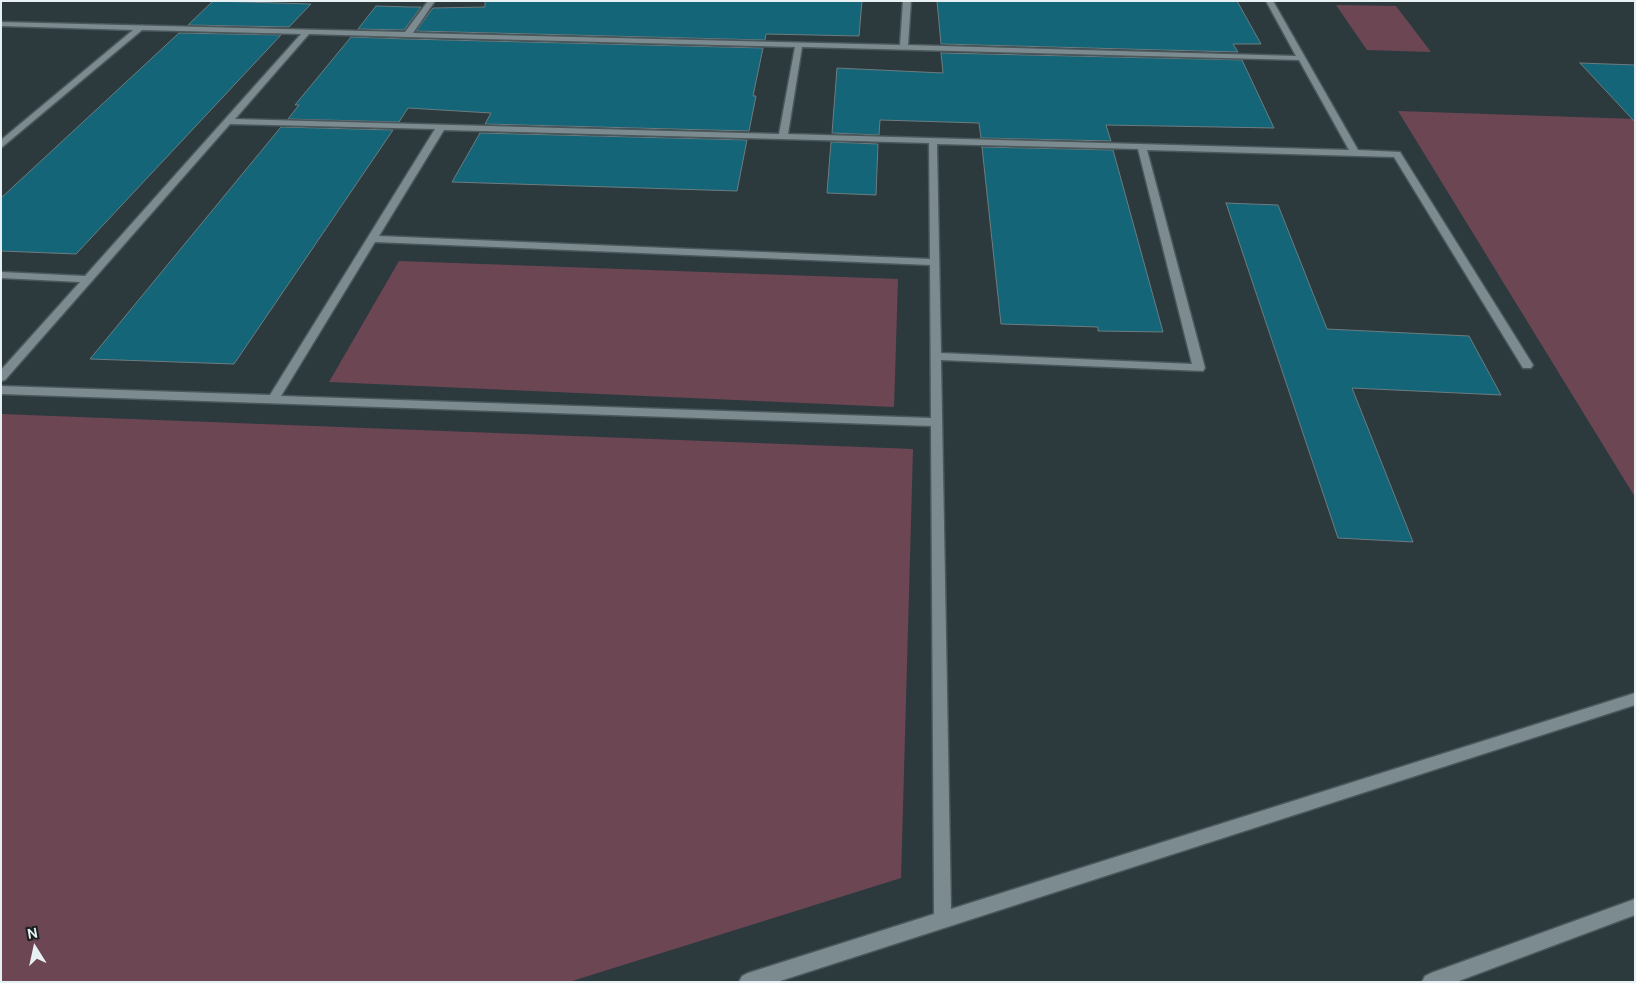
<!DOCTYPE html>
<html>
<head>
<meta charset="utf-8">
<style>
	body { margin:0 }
	#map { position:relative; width:1636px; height:983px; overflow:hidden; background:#2c3a3e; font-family:"DM Sans",sans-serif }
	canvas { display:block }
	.frame { position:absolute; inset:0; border:2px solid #e7f0f3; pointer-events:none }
	.north { position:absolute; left:10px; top:923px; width:50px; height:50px; -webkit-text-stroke:4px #192021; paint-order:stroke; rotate:350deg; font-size:14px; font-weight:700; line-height:20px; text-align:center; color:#e7f0f3 }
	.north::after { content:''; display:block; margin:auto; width:18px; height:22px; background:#e7f0f3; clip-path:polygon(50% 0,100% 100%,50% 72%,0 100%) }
</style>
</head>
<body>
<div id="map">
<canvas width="1636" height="983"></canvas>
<div class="frame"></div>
<div class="north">N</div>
</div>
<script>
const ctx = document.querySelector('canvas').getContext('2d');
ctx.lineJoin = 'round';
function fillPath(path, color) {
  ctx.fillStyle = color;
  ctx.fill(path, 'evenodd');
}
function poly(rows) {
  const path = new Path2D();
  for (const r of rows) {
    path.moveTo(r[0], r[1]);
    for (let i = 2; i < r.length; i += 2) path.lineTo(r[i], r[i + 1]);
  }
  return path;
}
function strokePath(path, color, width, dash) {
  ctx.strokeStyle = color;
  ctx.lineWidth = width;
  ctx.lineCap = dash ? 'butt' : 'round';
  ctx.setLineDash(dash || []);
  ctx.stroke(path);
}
const green = poly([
	[1336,5,1396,6,1431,52,1367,50],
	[1398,111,1635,119,1635,497],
	[399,261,898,279,894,407,329,382],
	[1,414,913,449,901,878,569,982,1,982]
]);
const building = poly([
	[213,1,311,4,289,27,188,25,213,1],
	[485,1,862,1,859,36,766,34,765,40,416,31,433,8,485,7,485,1],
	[937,1,1237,1,1261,44,1233,44,1238,52,941,44,937,1],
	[376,6,411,7,421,7,404,30,358,29,376,6],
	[179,33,281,35,76,254,1,251,1,198,179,33],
	[351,37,407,39,763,48,753,96,756,96,749,131,485,124,491,113,408,108,399,122,288,119,299,105,295,105,351,37],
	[941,53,1242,60,1274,128,1106,125,1111,141,981,138,979,123,880,120,879,135,832,133,837,68,943,73,941,53],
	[1580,63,1635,65,1635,122,1580,63],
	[281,127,393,130,234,364,90,359,281,127],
	[480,133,747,140,737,191,452,182,480,133],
	[831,142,878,144,876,195,827,193,831,142],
	[982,147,1113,150,1163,332,1098,331,1098,327,1001,324,982,147],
	[1226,203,1278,205,1327,329,1469,336,1501,395,1352,388,1413,542,1338,538,1226,203]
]);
const minor = poly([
	[428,1,435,1,413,33,900,45,903,1,911,1,908,45,1296,56,1266,1,1273,1,1358,150,1400,152,1533,365,1531,368,1523,368,1394,157,1147,150,1205,368,1203,371,941,360,951,909,1635,693,1635,705,777,982,739,982,742,976,748,973,934,914,931,426,1,394,1,386,270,395,435,129,230,124,5,380,1,381,1,370,80,282,1,278,1,272,85,276,301,34,142,30,1,148,1,140,133,30,1,26,1,22,405,32,428,1],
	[309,34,407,37,795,47,779,134,235,119,309,34],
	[802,47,1299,60,1349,150,788,134,802,47],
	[444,130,929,143,930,259,379,236,444,130],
	[937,144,1138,149,1192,364,941,353,937,144],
	[375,242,930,265,931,418,281,396,375,242],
	[1635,899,1635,915,1456,982,1422,982,1425,976,1431,973,1635,899]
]);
fillPath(green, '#6d4654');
fillPath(building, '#146577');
strokePath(building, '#6c7c81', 1);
strokePath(minor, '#4a575b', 3);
fillPath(minor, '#7b8b90');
</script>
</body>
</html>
